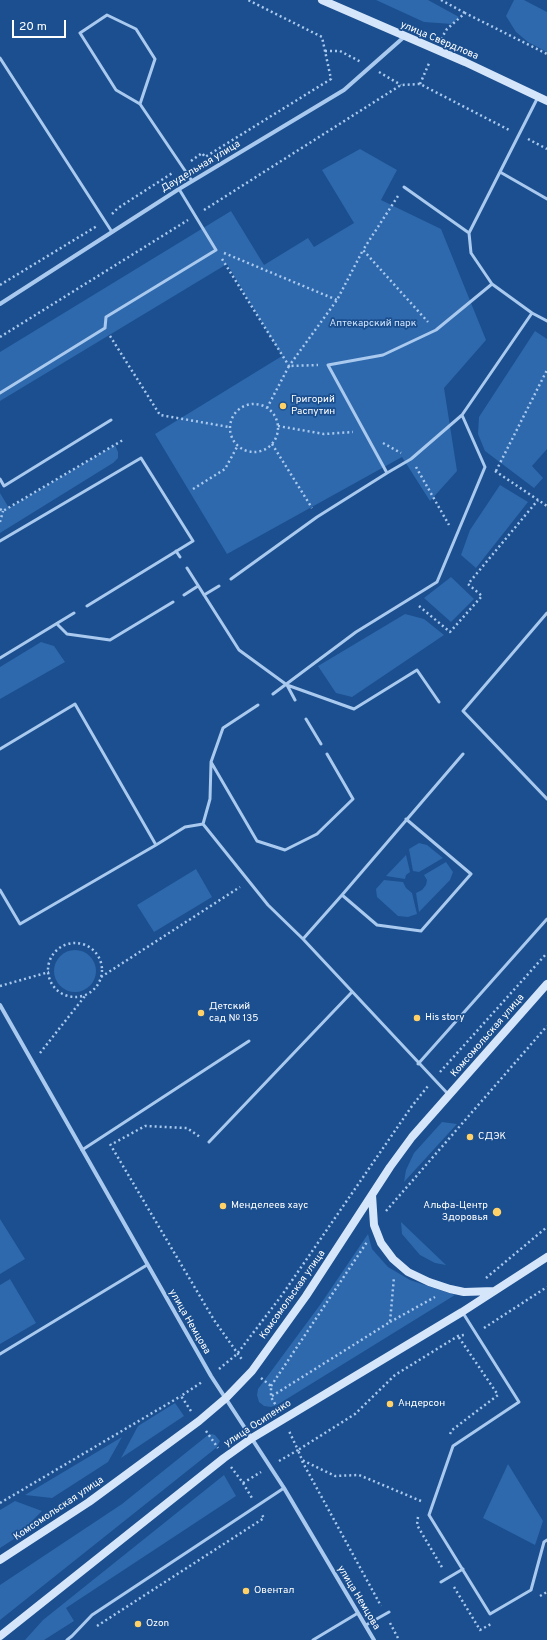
<!DOCTYPE html>
<html>
<head>
<meta charset="utf-8">
<style>
	body { margin:0 }
	#map { position:relative; width:547px; height:1640px; overflow:hidden; background:#1b4f8f; font-family:Overpass,sans-serif }
	canvas { display:block }
	.scale { position:absolute; left:12px; top:20px; width:54px; height:18px; box-sizing:border-box; border:2px solid #fff; border-top:0; padding-left:5px; font-size:12px; line-height:14px; white-space:nowrap; color:#fff; -webkit-text-stroke:3px #1b4f8f; paint-order:stroke }
</style>
</head>
<body>
<div id="map">
<canvas width="547" height="1640"></canvas>
<div class="scale">20 m</div>
</div>
<script>
const ctx = document.querySelector('canvas').getContext('2d');
ctx.lineJoin = 'round';
function fillPath(path, color) {
  ctx.fillStyle = color;
  ctx.fill(path, 'evenodd');
}
function poly(rows) {
  const path = new Path2D();
  for (const r of rows) {
    if (r.length === 3) {
      path.moveTo(r[0] + r[2], r[1]);
      path.arc(r[0], r[1], r[2], 0, 2 * Math.PI);
      continue;
    }
    path.moveTo(r[0], r[1]);
    for (let i = 2; i < r.length; i += 2) path.lineTo(r[i], r[i + 1]);
  }
  return path;
}
function strokePath(path, color, width, dash) {
  ctx.strokeStyle = color;
  ctx.lineWidth = width;
  ctx.lineCap = dash ? 'butt' : 'round';
  ctx.setLineDash(dash || []);
  ctx.stroke(path);
}
function label(font, color, halo, rows, align = 'center') {
  ctx.font = font + ' Overpass,sans-serif';
  ctx.lineWidth = 3.5;
  ctx.setLineDash([]);
  ctx.textBaseline = 'middle';
  ctx.strokeStyle = halo;
  ctx.fillStyle = color;
  for (const [text, x, y, turn = 0] of rows) {
    ctx.save();
    ctx.translate(x, y);
    ctx.rotate((+turn || 0) * Math.PI / 180);
    ctx.textAlign = isNaN(turn) ? turn : align;
    if (halo) ctx.strokeText(text, 0, 0);
    ctx.fillText(text, 0, 0);
    ctx.restore();
  }
}
const green = poly([
	[376,0,428,0,459,17,452,24,424,22],
	[514,0,524,0,547,12,547,52,528,42,516,32,506,16],
	[360,149,397,170,381,200,441,229,486,340,444,388,457,471,430,501,402,457,227,554,155,434,282,356,227,264,0,401,0,352,231,211,264,265,308,238,314,247,354,223,322,170],
	[535,331,547,339,547,449,532,466,543,478,534,488,485,451,478,434,479,417],
	[115,445,118,452,118,458,113,463,0,533,0,493,9,508],
	[500,485,528,502,476,568,461,555,470,530],
	[451,577,474,599,451,622,424,598],
	[405,614,424,619,444,635,352,697,336,693,318,666],
	[41,642,54,646,65,662,0,699,0,667],
	[419,843,427,845,443,858,419,872,413,871,409,849],
	[406,855,410,872,406,875,405,879,386,876],
	[446,862,453,872,450,880,419,912,416,893,422,890,426,885,427,880,424,875],
	[196,869,212,897,154,932,137,905],
	[384,880,403,882,406,888,412,893,417,914,408,917,398,916,377,897,376,889],
	[75,971,21],
	[442,1122,457,1124,404,1182,406,1170,414,1153],
	[0,1219,25,1259,0,1274],
	[401,1222,446,1265,435,1263,420,1255,402,1234],
	[368,1234,372,1249,388,1267,410,1280,455,1295,277,1405,271,1407,264,1406,259,1402,257,1395,258,1389,320,1305],
	[10,1279,36,1323,0,1344,0,1285],
	[175,1403,184,1416,121,1458,138,1426],
	[212,1434,215,1435,220,1441,216,1448,0,1620,0,1585,122,1504,208,1435],
	[122,1437,108,1462,52,1498,25,1495],
	[508,1464,543,1521,535,1545,483,1518],
	[224,1475,236,1496,66,1608,74,1621,44,1640,25,1640,43,1620],
	[15,1501,42,1511,14,1539,0,1548,0,1510]
]);
const path = poly([
	[441,0,465,13],
	[441,39,447,29,465,13,547,54],
	[325,51,340,51,361,62],
	[379,72,401,85],
	[420,84,430,61],
	[528,139,547,149],
	[191,161,202,153,205,157,331,79,322,37,248,0],
	[398,196,363,250,428,322],
	[204,210,401,85,420,84,511,131],
	[112,214,118,208,174,172],
	[224,253,337,300],
	[222,259,289,366,337,300,363,250],
	[0,285,97,226],
	[110,336,160,415,229,427],
	[0,337,188,220],
	[254,428,24],
	[267,408,289,366,318,365],
	[278,426,324,434,353,432],
	[383,443,401,453],
	[272,444,312,508],
	[416,467,449,525],
	[495,471,547,506],
	[496,471,547,370],
	[193,489,225,469,237,447],
	[0,509,3,511,123,440],
	[0,522,3,511],
	[419,606,450,632,482,596,468,584,538,500],
	[75,970,27],
	[101,977,240,887],
	[0,986,49,972],
	[40,1053,85,996],
	[440,1072,547,953],
	[114,1143,145,1126,187,1128,200,1137],
	[110,1144,214,1320,243,1361],
	[386,1211,547,1026],
	[486,1278,547,1227],
	[390,1322,435,1297],
	[484,1328,547,1287],
	[219,1369,237,1354,282,1295,412,1106,428,1086],
	[261,1378,271,1386,271,1397,278,1409],
	[271,1386,367,1242],
	[272,1396,390,1322,394,1277],
	[191,1411,181,1396,202,1382],
	[206,1431,218,1448],
	[450,1434,452,1430,498,1395,458,1336],
	[279,1461,298,1450,289,1431],
	[302,1461,381,1606],
	[231,1467,243,1483,261,1472],
	[243,1483,252,1498],
	[421,1501,359,1475,335,1476,302,1460,298,1450,355,1414,395,1375,458,1336,464,1335],
	[0,1503,181,1396],
	[418,1517,417,1525,443,1569],
	[454,1587,480,1630,491,1624],
	[540,1596,547,1592],
	[390,1623,399,1640],
	[97,1626,264,1518,262,1515]
]);
const lane = poly([
	[0,58,112,232],
	[140,104,155,59,136,29,107,15,80,33,116,90,140,104,192,181],
	[500,172,547,199],
	[404,187,469,233],
	[532,313,492,284,471,253,469,233,538,97],
	[0,393,105,328,106,317,216,250,179,189],
	[387,473,411,459,462,415],
	[0,479,4,486,111,420],
	[0,541,141,458,193,541,87,606],
	[176,551,180,557],
	[187,568,239,650,287,685,295,700],
	[231,579,317,517,387,473,328,365,383,355,436,330,492,284],
	[184,595,198,586],
	[204,595,219,586],
	[547,613,463,711,547,799],
	[57,624,67,634,110,640,173,602],
	[0,658,74,613],
	[287,685,354,709,417,670,439,702],
	[273,694,356,632,437,582,485,467,462,415,532,313,547,321],
	[258,705,223,728,211,762,257,841,285,850,317,834,353,799,327,754],
	[306,719,321,744],
	[0,749,75,704,156,845,20,924,0,890],
	[203,824,268,905,303,939,448,1094],
	[203,824,210,799,211,763],
	[156,845,185,827,203,824],
	[342,895,377,925,421,931,471,874,406,819],
	[303,939,342,895,463,754],
	[418,1064,547,919],
	[209,1142,352,992],
	[82,1150,249,1041],
	[463,1313,519,1402,453,1446,429,1515,490,1614,531,1590,544,1542,547,1540],
	[0,1354,147,1265],
	[441,1582,463,1569],
	[366,1625,389,1612],
	[67,1640,72,1636,92,1615,284,1488],
	[313,1640,358,1613]
]);
const street = poly([
	[0,304,179,189,344,90,404,37],
	[0,1005,211,1376,284,1488,374,1640]
]);
const secondary = poly([
	[322,0,465,62,547,101],
	[372,1195,374,1225,381,1243,393,1259,408,1272,429,1282,450,1289,464,1292,494,1291],
	[0,1560,89,1502,199,1421,226,1398,252,1371,306,1296,390,1167,412,1137,547,984],
	[0,1636,224,1458,252,1438,462,1312,547,1257]
]);
const markers = [
	[283,406,4,"#ffd166"],
	[201,1013,4,"#ffd166"],
	[417,1018,4,"#ffd166"],
	[470,1137,4,"#ffd166"],
	[223,1206,4,"#ffd166"],
	[497,1212,5,"#ffd166"],
	[390,1404,4,"#ffd166"],
	[246,1591,4,"#ffd166"],
	[138,1624,4,"#ffd166"]
];
const streetNames = [
	["улица Свердлова",439,41,23],
	["Даудельная улица",201,167,-31],
	["Комсомольская улица",488,1036,-49],
	["Комсомольская улица",293,1295,-55],
	["улица Немцова",189,1322,60],
	["улица Осипенко",258,1424,-33],
	["Комсомольская улица",59,1509,-34],
	["улица Немцова",358,1598,59]
];
const parkNames = [
	["Аптекарский парк",373,324]
];
const poiNames = [
	["Григорий",291,400],
	["Распутин",291,412],
	["Детский",209,1007],
	["сад № 135",209,1019],
	["His story",425,1018],
	["СДЭК",478,1137],
	["Менделеев хаус",231,1206],
	["Альфа-Центр",488,1206,"right"],
	["Здоровья",488,1218,"right"],
	["Андерсон",398,1404],
	["Овентал",254,1591],
	["Ozon",146,1624]
];
fillPath(green, '#2e69ad');
strokePath(path, '#a9c9ee', 2.5, [2, 3]);
strokePath(lane, '#a9c9ee', 3);
strokePath(street, '#a9c9ee', 4);
strokePath(secondary, '#d6e6fa', 8);
for (const [x, y, r, color] of markers) {
  const dot = new Path2D();
  dot.arc(x, y, r, 0, 2 * Math.PI);
  ctx.fillStyle = color;
  ctx.fill(dot);
  strokePath(dot, '#1b4f8f', 1.5);
}
label('10px', '#fff', '#1b4f8f', streetNames);
label('10px', '#cfe3fa', '#1b4f8f', parkNames);
label('10px', '#fff', '#1b4f8f', poiNames, 'left');
</script>
</body>
</html>
